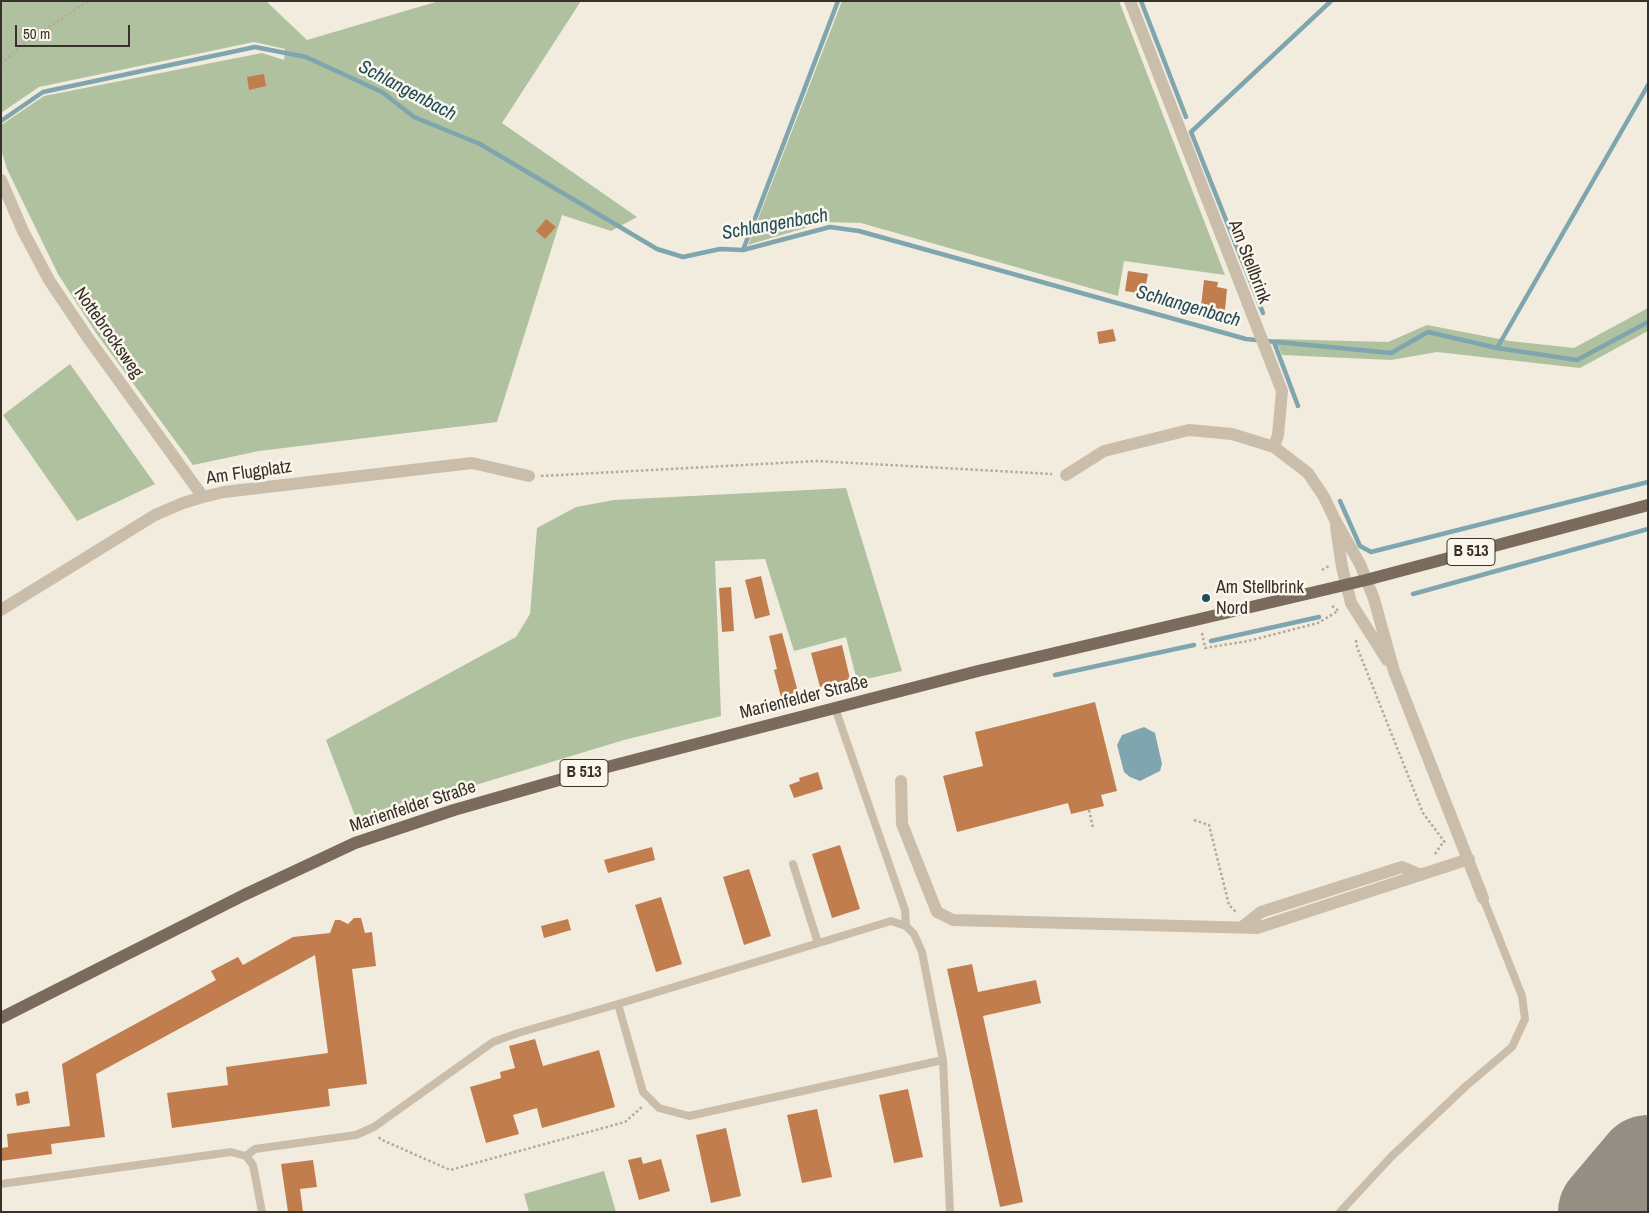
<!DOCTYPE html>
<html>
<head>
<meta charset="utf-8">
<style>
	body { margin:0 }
	#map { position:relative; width:1649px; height:1213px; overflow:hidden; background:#f2ecdf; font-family:"Archivo Narrow",sans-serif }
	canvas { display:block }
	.frame { position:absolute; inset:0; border:2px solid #38312a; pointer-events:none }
	.scale { position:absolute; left:15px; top:25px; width:115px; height:22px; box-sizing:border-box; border:2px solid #38312a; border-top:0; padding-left:6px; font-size:15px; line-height:18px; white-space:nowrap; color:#38312a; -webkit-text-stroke:4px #faf6ec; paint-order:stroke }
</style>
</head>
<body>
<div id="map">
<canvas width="1649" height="1213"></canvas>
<div class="frame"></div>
<div class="scale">50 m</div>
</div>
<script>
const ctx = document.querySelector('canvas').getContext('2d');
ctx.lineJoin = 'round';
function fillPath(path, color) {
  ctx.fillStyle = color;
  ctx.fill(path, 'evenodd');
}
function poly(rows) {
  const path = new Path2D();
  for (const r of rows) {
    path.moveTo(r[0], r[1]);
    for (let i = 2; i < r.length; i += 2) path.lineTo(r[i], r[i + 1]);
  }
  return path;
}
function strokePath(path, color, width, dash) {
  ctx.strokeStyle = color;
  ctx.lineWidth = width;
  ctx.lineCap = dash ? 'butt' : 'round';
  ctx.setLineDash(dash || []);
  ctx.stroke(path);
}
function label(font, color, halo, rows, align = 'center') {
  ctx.font = font + ' "Archivo Narrow",sans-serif';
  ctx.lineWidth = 5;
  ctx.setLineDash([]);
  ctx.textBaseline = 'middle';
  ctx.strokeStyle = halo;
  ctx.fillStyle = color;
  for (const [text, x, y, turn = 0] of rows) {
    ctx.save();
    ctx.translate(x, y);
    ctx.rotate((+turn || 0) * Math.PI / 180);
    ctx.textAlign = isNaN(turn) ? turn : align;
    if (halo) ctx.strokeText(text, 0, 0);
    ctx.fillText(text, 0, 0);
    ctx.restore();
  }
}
const green = poly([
	[1,1,266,1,307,40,439,1,581,1,502,123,637,217,611,231,562,215,497,422,259,451,193,465,96,333,58,274,7,169,1,149,1,125,44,96,262,53,284,60,285,49,254,42,39,87,1,113],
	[842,1,1119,1,1225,275,1124,261,1118,296,861,223,825,222,748,245],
	[1648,308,1648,331,1580,368,1437,352,1391,360,1282,355,1275,339,1388,342,1427,325,1510,341,1574,348],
	[70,364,155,484,77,521,3,415],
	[846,488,902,671,857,681,846,637,794,651,765,559,715,561,721,716,624,740,357,821,326,740,516,637,530,614,537,528,576,507,614,500],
	[604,1171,616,1212,529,1212,524,1194]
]);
const water = poly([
	[1144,727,1155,733,1162,764,1160,771,1140,781,1130,777,1124,772,1117,745,1122,735]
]);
const stream = poly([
	[1141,1,1186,117],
	[1,121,43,92,255,47,306,57,382,92,414,117,480,144,657,249,683,257,720,249,743,250,830,227,859,231,1246,339,1391,353,1428,332,1497,348,1577,360,1648,322],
	[743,250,838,1],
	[1263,313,1191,132,1331,1],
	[1274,342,1298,406],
	[1497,348,1648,85],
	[1340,501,1360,546,1371,552,1648,482],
	[1413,594,1648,529],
	[1211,641,1319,617],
	[1055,675,1194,645]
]);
const runway = poly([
	[1610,1212,1648,1167]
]);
const building = poly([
	[264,74,266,86,249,90,247,77],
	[546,219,556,227,545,239,536,231],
	[1128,271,1148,274,1144,294,1125,291],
	[1204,280,1218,282,1217,287,1227,289,1225,310,1201,306],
	[1113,329,1116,341,1099,344,1097,332],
	[761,576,770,615,755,619,745,580],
	[731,587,734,631,722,632,719,588],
	[782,633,798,692,781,697,774,670,777,669,769,636],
	[842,645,850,679,820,687,811,653],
	[1095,702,1117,791,1101,795,1104,806,1071,814,1068,803,957,832,943,776,983,766,975,732],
	[818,772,823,789,794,798,789,785,800,781,799,778],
	[840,845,860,909,832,918,812,854],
	[652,847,655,860,608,873,604,860],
	[749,869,771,936,744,945,723,877],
	[661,897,682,964,656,972,635,905],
	[354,918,361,918,365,933,372,932,376,966,352,969,367,1084,328,1089,330,1106,172,1128,167,1093,228,1085,226,1067,328,1053,315,955,96,1074,105,1137,51,1144,52,1154,1,1161,1,1148,8,1147,7,1134,70,1126,62,1064,216,980,211,971,238,957,243,965,293,937,330,933,335,920,340,920,348,924],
	[568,919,571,930,544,938,541,926],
	[972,964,978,992,1036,980,1041,1003,983,1016,1023,1202,1000,1207,947,969],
	[535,1039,543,1066,599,1050,615,1107,542,1128,537,1108,513,1115,519,1134,486,1143,470,1087,501,1078,500,1072,515,1068,509,1046],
	[908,1089,923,1157,894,1163,879,1095],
	[28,1091,30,1103,17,1106,15,1094],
	[817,1109,832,1177,802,1183,787,1115],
	[726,1128,741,1196,711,1203,696,1135],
	[641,1157,643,1164,661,1159,670,1191,639,1200,628,1160],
	[313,1160,317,1187,300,1189,303,1212,288,1212,281,1164]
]);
const path = poly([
	[1,64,22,45,88,1],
	[541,476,817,461,1052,474],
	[1322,570,1329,566],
	[1332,606,1339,611],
	[1202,633,1205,648,1248,641,1318,623,1338,611],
	[1356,640,1357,647,1423,813,1446,844],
	[1089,810,1093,828],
	[1194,820,1209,825,1229,905,1237,913],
	[1435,854,1444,841],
	[379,1137,380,1139,450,1170,625,1122,643,1106]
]);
const lane = poly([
	[835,708,905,910,906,926],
	[793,864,818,943],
	[618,1004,643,1092,659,1108,689,1116,943,1060],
	[246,1156,255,1149,356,1135,374,1127,493,1042,518,1033,618,1004,891,921,906,926,914,934,922,952,943,1060,950,1212],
	[1,1184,231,1152,246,1156,253,1165,262,1212],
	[1340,1212,1391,1157,1466,1086,1512,1047,1525,1019,1522,996,1483,898]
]);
const street = poly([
	[1130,1,1282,391,1278,435,1274,447],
	[1,180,23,231,49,280,88,338,203,497],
	[1066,475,1104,451,1189,430,1232,434,1274,447,1308,473,1324,497,1335,520,1360,564,1374,599,1394,671,1483,898],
	[1336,527,1342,567,1351,603,1387,660],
	[1,610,155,515,183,503,203,497,224,492,472,463,529,476],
	[901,781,902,824,937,912,953,920,1257,928,1469,859],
	[1242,927,1261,912,1402,867,1421,875]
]);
const primary = poly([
	[1,1018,244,895,355,843,454,810,580,774,978,671,1366,580,1648,505]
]);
const markers = [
	[1206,598,5,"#214c59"]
];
const shields = [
	[1471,552,48],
	[584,773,48]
];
const shieldNames = [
	["B 513",1471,552],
	["B 513",584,773]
];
const streetNames = [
	["Am Stellbrink",1249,262,69],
	["Nottebrocksweg",108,333,55],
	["Am Flugplatz",249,473,-8],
	["Marienfelder Straße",804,698,-14],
	["Marienfelder Straße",413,807,-18]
];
const poiNames = [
	["Am Stellbrink",1216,588],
	["Nord",1216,609]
];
const waterNames = [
	["Schlangenbach",407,91,28],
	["Schlangenbach",775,225,-10],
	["Schlangenbach",1188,307,16]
];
fillPath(green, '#b0c1a0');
fillPath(water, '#7fa5ae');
strokePath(stream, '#7fa5ae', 4.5);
strokePath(runway, '#958e84', 104);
fillPath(building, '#c27d4e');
strokePath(path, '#b6a996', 2.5, [2.5, 2.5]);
strokePath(lane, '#cabeab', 8);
strokePath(street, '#cabeab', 12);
strokePath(primary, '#7a6b5c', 12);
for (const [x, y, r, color] of markers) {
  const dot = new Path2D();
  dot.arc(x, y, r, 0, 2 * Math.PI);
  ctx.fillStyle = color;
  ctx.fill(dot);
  strokePath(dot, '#faf6ec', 2);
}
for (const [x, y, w] of shields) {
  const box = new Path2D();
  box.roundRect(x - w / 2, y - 13.5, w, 27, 4);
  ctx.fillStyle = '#faf6ec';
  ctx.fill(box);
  strokePath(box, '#38312a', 1);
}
label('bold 16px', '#38312a', null, shieldNames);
label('18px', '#38312a', '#faf6ec', streetNames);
label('18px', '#38312a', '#faf6ec', poiNames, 'left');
label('italic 19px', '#214c59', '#faf6ec', waterNames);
</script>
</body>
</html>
